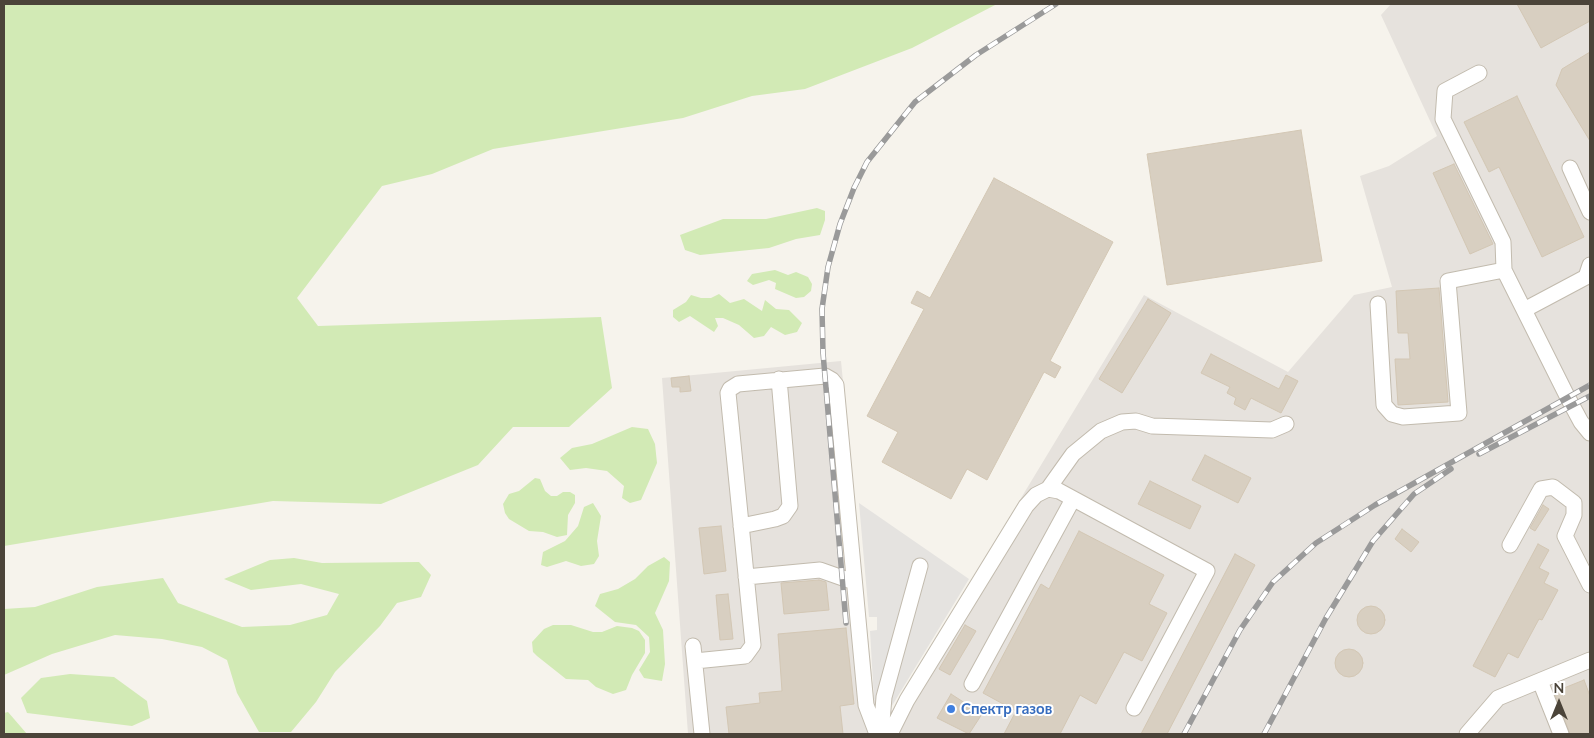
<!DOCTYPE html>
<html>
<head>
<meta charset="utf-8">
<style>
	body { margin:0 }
	#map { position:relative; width:1594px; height:738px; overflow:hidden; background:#f6f3ec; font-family:Lato,sans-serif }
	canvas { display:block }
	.frame { position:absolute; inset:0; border:5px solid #4b4439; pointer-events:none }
	.north { position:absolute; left:1534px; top:678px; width:50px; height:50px; -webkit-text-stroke:4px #fff; paint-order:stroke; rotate:0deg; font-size:14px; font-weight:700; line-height:20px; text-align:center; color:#4b4439 }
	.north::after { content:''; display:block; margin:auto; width:18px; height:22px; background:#4b4439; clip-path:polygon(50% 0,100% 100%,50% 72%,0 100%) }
</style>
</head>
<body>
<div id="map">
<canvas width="1594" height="738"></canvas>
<div class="frame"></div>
<div class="north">N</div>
</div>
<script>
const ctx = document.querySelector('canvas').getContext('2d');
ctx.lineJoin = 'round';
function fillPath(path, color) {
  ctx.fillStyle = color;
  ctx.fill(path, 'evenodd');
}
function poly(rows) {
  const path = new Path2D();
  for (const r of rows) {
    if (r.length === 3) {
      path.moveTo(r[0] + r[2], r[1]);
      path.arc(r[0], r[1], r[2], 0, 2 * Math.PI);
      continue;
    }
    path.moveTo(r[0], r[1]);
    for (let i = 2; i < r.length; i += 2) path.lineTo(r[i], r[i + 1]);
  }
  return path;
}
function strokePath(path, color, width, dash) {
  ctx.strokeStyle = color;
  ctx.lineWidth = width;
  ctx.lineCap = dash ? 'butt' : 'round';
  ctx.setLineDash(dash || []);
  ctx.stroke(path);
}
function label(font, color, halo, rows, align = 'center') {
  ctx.font = font + ' Lato,sans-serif';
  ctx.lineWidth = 4;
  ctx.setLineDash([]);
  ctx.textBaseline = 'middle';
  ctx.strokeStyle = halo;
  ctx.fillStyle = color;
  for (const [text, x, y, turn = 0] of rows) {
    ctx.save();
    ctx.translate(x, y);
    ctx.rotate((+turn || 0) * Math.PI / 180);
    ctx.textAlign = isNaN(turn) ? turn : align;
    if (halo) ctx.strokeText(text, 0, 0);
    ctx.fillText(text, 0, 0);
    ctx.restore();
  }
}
const industrial = poly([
	[1391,4,1590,4,1590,734,688,734,662,378,841,361,874,699,892,711,1144,295,1288,372,1354,295,1392,287,1360,176,1389,166,1437,136,1381,15]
]);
const green = poly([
	[4,4,997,4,912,48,805,89,752,96,683,118,493,149,432,174,382,186,297,298,318,326,601,317,612,388,569,427,513,427,478,465,381,504,273,501,4,546],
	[817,208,825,211,825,220,820,235,796,239,769,248,700,255,685,250,680,235,723,219,766,219],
	[775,270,788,275,796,272,808,277,812,284,811,291,804,297,796,298,775,289,776,283,769,280,753,285,747,281,752,274],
	[719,294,730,303,744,299,762,311,765,300,776,309,789,310,802,323,797,332,785,335,771,327,764,336,754,338,739,325,723,318,715,318,718,326,714,332,690,316,679,322,673,317,673,310,686,302,691,295,701,298,711,298],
	[632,427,648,429,655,444,657,463,641,500,630,503,622,498,624,486,607,471,586,468,570,470,560,458,572,448,592,444],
	[535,478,540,479,545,491,551,496,557,496,563,492,570,492,575,495,575,503,568,515,567,535,557,537,543,532,529,531,509,519,505,513,503,504,509,494,519,491],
	[593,503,601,516,597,541,599,556,594,564,581,566,566,561,547,567,541,565,543,552,565,541,578,526,584,507],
	[664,557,670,562,669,581,655,613,663,630,665,664,662,681,644,678,639,670,650,652,649,637,636,625,615,622,595,606,600,594,618,589,635,579,648,566],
	[294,558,322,563,419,562,431,575,421,597,397,603,380,626,335,672,316,702,291,732,259,732,237,693,227,660,202,647,162,639,115,635,52,654,4,675,4,609,35,607,97,587,163,578,178,603,242,627,290,625,327,615,339,594,301,584,251,590,224,579,270,560],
	[553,625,571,625,593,632,602,632,617,626,632,628,639,631,645,640,645,653,632,675,626,690,613,694,596,687,588,680,566,679,537,656,533,652,532,642,544,629],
	[70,674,114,677,147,701,150,718,132,726,27,713,21,698,41,678],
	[8,712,27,734,4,734,4,713]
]);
const parking = poly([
	[859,503,969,579,890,709,874,699,870,631,877,630,877,617,869,617]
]);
const building = poly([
	[1517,4,1590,4,1590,21,1541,48,1517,4],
	[1590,52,1590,141,1556,85,1562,69,1590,52],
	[1517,96,1584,237,1542,257,1499,167,1489,172,1464,122,1517,96],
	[1301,130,1322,261,1167,285,1147,154,1301,130],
	[1454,164,1493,244,1470,254,1433,173,1454,164],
	[994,178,1113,242,1050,361,1061,367,1055,378,1044,372,987,480,967,469,951,499,882,462,898,432,867,416,924,309,911,303,917,291,930,298,994,178],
	[1439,288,1448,402,1398,405,1395,359,1410,359,1408,333,1398,333,1396,291,1439,288],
	[1148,299,1171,313,1122,393,1099,379,1148,299],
	[1211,354,1279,389,1286,375,1298,381,1281,413,1251,398,1245,410,1234,404,1236,398,1227,393,1230,387,1201,373,1211,354],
	[689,376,691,391,680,392,680,387,672,387,671,378,689,376],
	[1205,455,1251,478,1238,503,1192,480,1205,455],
	[1150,481,1201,506,1190,529,1138,504,1150,481],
	[1543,505,1549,509,1535,531,1530,528,1543,505],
	[721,526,726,571,704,574,699,528,721,526],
	[1402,529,1419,542,1411,552,1395,539,1402,529],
	[1079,531,1164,575,1149,604,1167,613,1142,661,1124,652,1096,704,1080,695,1060,734,1004,734,1016,711,983,693,1041,584,1049,589,1079,531],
	[1538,544,1549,550,1539,568,1549,573,1544,583,1558,590,1542,620,1539,619,1518,658,1508,653,1495,677,1473,666,1538,544],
	[1235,554,1255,565,1167,734,1141,734,1235,554],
	[819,580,826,582,829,610,784,614,781,583,819,580],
	[728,594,733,639,720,640,716,595,728,594],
	[1371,620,14],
	[965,625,976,631,950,675,939,669,965,625],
	[846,628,854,704,840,706,843,734,729,734,726,707,760,703,759,693,782,691,778,634,846,628],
	[1349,663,14],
	[1584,680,1590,696,1590,734,1570,734,1554,692,1584,680],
	[951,694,982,714,969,734,937,718,951,694]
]);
const minor = poly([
	[1479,73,1445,91,1443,119,1503,242,1504,270],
	[1570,168,1590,212],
	[1378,304,1384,405,1392,414,1403,417,1459,413,1448,281,1504,270,1567,396,1581,422,1590,433],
	[1524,310,1586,277,1590,265],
	[1048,489,1073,454,1101,431,1122,422,1136,421,1152,426,1272,430,1286,424],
	[741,526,775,519,783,516,790,506,779,379],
	[1510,545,1541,489,1553,487,1574,503,1574,515,1565,536,1590,585],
	[746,577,820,570,854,582],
	[693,646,702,734],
	[695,661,745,656,753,645,728,393,730,389,738,384,825,376,832,380,836,385,866,705,877,734],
	[1540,681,1561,734],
	[972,684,1073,499],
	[881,734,884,697,920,566],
	[890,734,907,700,1026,506,1036,495,1048,489,1059,491,1207,571,1134,708],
	[1467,734,1498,698,1590,660]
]);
const rail = poly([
	[1479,454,1590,396],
	[846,623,823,353,822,309,828,267,840,224,854,188,867,162,915,102,976,55,1056,4],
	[1184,734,1240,630,1273,582,1316,543,1375,505,1590,385],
	[1264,734,1326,618,1373,541,1414,494,1451,469]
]);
const markers = [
	[951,709,5,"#3f7fe0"]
];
const shopNames = [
	["Спектр газов",961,709]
];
fillPath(industrial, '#e6e2dd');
fillPath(green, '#d2eab5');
fillPath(parking, '#e5e3e0');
fillPath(building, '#d8cfc1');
strokePath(building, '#d3c7b4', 1);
strokePath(minor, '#c2bbae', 17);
strokePath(minor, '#fff', 15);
strokePath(rail, '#9a9a9a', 5.5);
strokePath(rail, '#fff', 4, [11]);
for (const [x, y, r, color] of markers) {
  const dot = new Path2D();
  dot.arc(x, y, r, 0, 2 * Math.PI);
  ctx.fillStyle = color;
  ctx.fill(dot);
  strokePath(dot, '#fff', 2);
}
label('bold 15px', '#366cbe', '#fff', shopNames, 'left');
</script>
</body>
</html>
